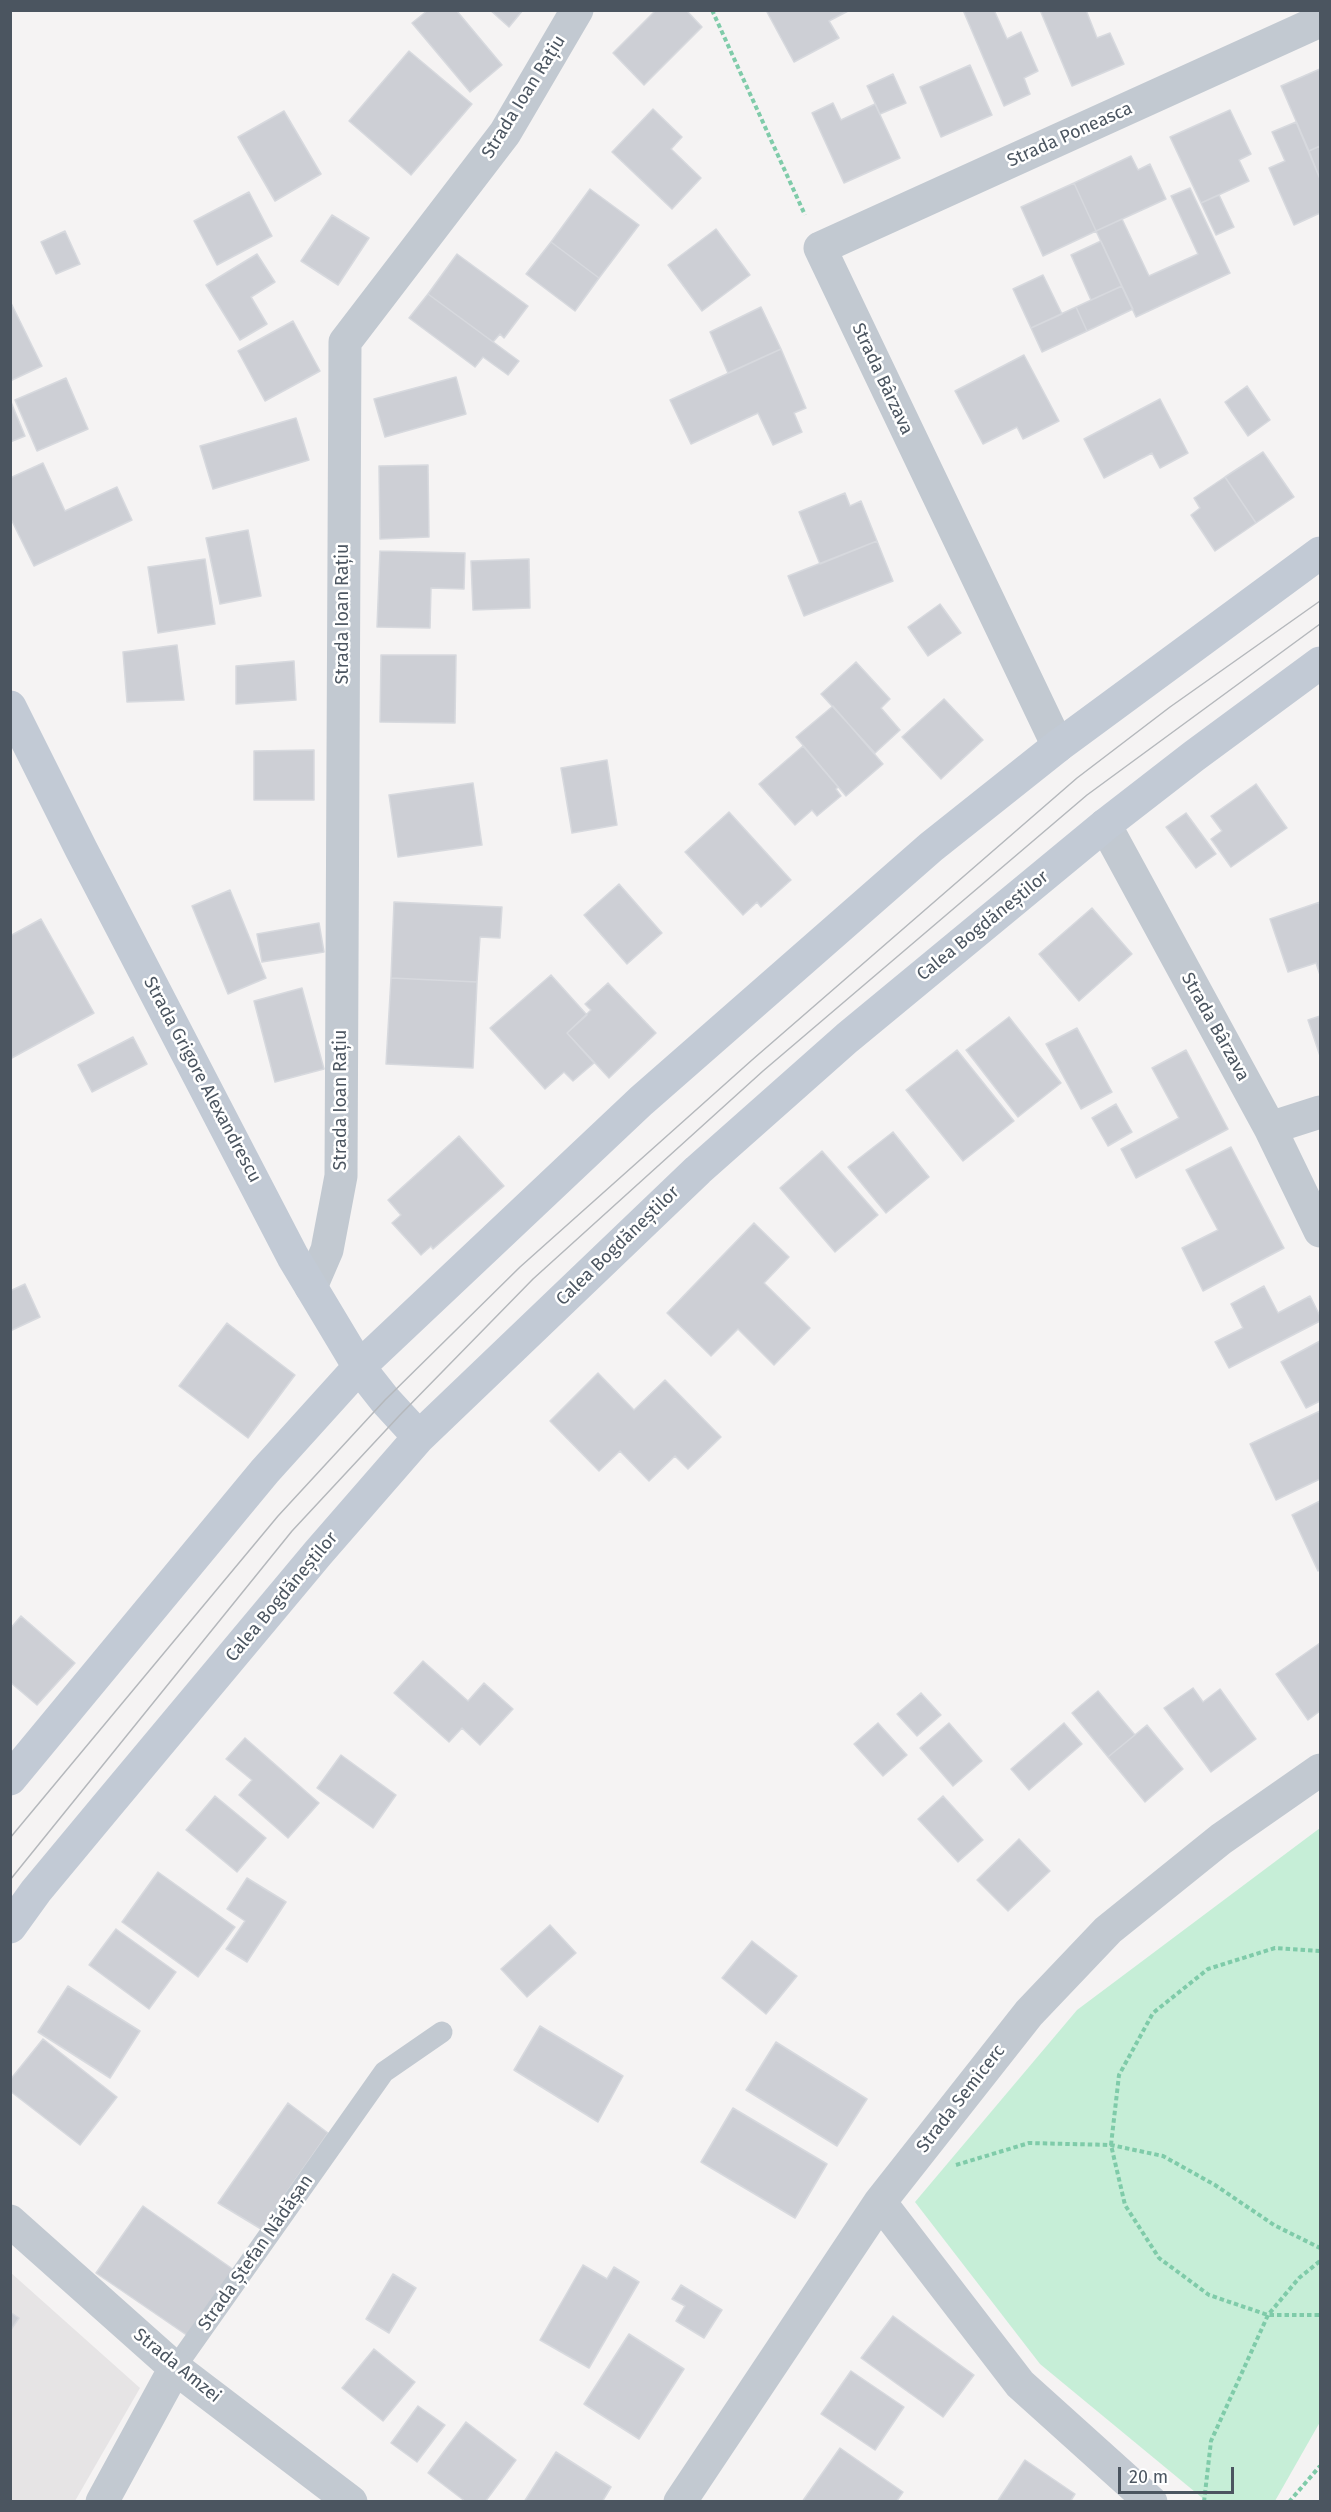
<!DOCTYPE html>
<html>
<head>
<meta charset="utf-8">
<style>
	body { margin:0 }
	#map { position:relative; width:1331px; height:2512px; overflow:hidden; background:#f5f3f3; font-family:"Fira Sans",sans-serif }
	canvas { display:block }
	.frame { position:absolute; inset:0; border:12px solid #4b5560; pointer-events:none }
	.scale { position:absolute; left:1118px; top:2467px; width:116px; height:27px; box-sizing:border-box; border:3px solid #4b5560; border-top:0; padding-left:8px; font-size:18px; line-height:21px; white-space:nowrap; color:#4b5560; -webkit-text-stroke:4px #fff; paint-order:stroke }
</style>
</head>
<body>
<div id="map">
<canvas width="1331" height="2512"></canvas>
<div class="frame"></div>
<div class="scale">20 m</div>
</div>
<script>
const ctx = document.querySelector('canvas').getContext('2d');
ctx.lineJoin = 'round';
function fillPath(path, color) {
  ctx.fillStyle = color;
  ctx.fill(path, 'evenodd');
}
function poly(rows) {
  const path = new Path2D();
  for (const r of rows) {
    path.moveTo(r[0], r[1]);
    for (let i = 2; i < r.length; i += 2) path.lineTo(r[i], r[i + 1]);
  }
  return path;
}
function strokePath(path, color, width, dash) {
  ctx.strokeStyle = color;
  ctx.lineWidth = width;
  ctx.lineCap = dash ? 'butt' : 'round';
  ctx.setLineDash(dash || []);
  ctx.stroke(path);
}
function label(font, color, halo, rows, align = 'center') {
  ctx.font = font + ' "Fira Sans",sans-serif';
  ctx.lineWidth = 5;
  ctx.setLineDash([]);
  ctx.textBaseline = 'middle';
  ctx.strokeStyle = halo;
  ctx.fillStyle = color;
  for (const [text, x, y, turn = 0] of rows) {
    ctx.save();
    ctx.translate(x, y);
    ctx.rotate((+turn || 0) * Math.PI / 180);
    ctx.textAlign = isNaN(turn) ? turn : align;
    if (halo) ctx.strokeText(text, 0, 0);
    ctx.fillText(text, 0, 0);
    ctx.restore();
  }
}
const education = poly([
	[10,2272,140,2388,75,2501,11,2501]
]);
const green = poly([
	[1320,1828,1320,2422,1275,2501,1206,2501,1040,2364,915,2202,1077,2010]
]);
const building = poly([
	[428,10,456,10,502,65,470,92,412,23,428,10],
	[490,10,523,10,509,27,490,10],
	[656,10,686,10,702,27,644,85,613,53,656,10],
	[770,10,850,10,829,21,839,38,794,62,767,12,770,10],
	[963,10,994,10,1007,39,1021,32,1038,71,1024,78,1030,94,1004,106,963,10],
	[1040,10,1086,10,1097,38,1110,33,1124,64,1072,86,1040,10],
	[409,51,472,104,411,175,349,121,409,51],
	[970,65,992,115,941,137,920,87,970,65],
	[1320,69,1320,146,1309,151,1281,86,1320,69],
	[893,74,906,103,880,114,867,86,893,74],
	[833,103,841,120,875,104,900,158,844,183,812,113,833,103],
	[653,109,682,137,671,149,701,178,672,209,612,152,653,109],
	[1230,110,1251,154,1239,160,1249,181,1201,203,1170,137,1230,110],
	[284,111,321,174,275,201,238,137,284,111],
	[1296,122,1320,179,1320,213,1294,225,1269,168,1285,161,1272,132,1296,122],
	[1320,146,1320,179,1309,151,1320,146],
	[1131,156,1138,170,1150,164,1166,199,1096,231,1074,183,1131,156],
	[1074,183,1096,231,1043,256,1021,207,1074,183],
	[1190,188,1230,273,1136,317,1096,231,1122,219,1149,276,1198,254,1171,196,1190,188],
	[590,189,639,225,599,278,551,242,590,189],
	[249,192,272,236,217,265,194,221,249,192],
	[1219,195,1234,227,1216,235,1201,203,1219,195],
	[332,215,369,238,338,285,301,261,332,215],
	[716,229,750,275,702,311,668,265,716,229],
	[65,231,80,264,56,274,41,242,65,231],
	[1101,241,1122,286,1091,300,1071,255,1101,241],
	[551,242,599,278,575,311,526,274,551,242],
	[257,254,275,282,251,297,267,324,240,340,206,285,257,254],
	[457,254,528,306,504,338,500,334,493,342,428,294,457,254],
	[1043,275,1062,314,1031,328,1013,289,1043,275],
	[1122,286,1133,309,1087,331,1076,307,1122,286],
	[428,294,519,361,508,375,483,357,475,367,409,318,428,294],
	[10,301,42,366,10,381,10,301],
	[761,307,781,349,728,373,710,332,761,307],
	[1076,307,1087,331,1042,352,1031,328,1076,307],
	[293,321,320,371,265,401,238,351,293,321],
	[781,349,806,408,794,413,802,432,773,445,758,413,691,444,670,400,781,349],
	[1024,355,1059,421,1023,439,1017,427,983,444,955,391,1024,355],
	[456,377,466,414,385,437,374,399,456,377],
	[66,378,88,429,37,451,15,400,66,378],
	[1247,386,1270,420,1248,436,1225,402,1247,386],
	[1160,399,1188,453,1160,468,1152,453,1104,478,1084,439,1160,399],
	[11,402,25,436,10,442,10,402,11,402],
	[296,418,309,460,213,489,200,446,296,418],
	[1263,452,1294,497,1256,523,1225,477,1263,452],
	[43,463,65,511,117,487,132,520,34,566,10,517,10,478,43,463],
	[428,465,429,537,380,539,379,466,428,465],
	[1225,477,1256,523,1215,551,1191,515,1200,508,1194,498,1225,477],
	[845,493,850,506,861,501,877,541,820,564,799,512,845,493],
	[248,530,261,596,220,604,206,538,248,530],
	[877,541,893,581,804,616,788,576,877,541],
	[380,551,465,553,464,589,431,588,430,628,377,627,380,551],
	[205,559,215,624,158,633,148,567,205,559],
	[529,559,530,608,473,610,471,561,529,559],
	[940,604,961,633,928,656,908,627,940,604],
	[177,645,184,700,127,702,123,652,177,645],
	[381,655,456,655,455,723,380,722,381,655],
	[294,661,296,700,236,704,236,666,294,661],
	[856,662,890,699,881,708,900,730,875,753,821,694,856,662],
	[944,699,983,740,941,779,902,737,944,699],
	[833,706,883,764,846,796,796,737,833,706],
	[803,746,838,787,836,789,841,796,817,816,812,810,795,825,759,784,803,746],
	[314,750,314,800,254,800,254,751,314,750],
	[607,760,617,825,572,833,561,768,607,760],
	[473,783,482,845,398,857,389,795,473,783],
	[1256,784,1287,828,1231,867,1211,839,1222,831,1211,816,1256,784],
	[729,812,791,880,761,907,757,902,743,915,685,852,729,812],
	[1186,813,1216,854,1196,868,1166,827,1186,813],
	[619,884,662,933,627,964,584,915,619,884],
	[230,890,266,978,228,994,192,906,230,890],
	[394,902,502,907,500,938,480,937,477,982,391,978,394,902],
	[1320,902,1320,975,1316,963,1288,972,1270,919,1320,902],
	[1092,908,1132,954,1079,1001,1039,954,1092,908],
	[41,919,94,1013,10,1059,10,936,41,919],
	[319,923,324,952,262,962,257,934,319,923],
	[551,975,587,1015,567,1033,594,1063,573,1081,564,1072,545,1089,490,1028,551,975],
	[391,978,477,982,473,1068,386,1064,391,978],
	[608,983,656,1033,609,1078,567,1033,591,1010,585,1004,608,983],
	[302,988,324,1069,275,1082,254,1001,302,988],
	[1320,1016,1320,1056,1308,1020,1320,1016],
	[1009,1017,1061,1083,1018,1117,966,1050,1009,1017],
	[1077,1028,1112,1092,1081,1109,1046,1044,1077,1028],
	[133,1037,147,1064,92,1092,78,1065,133,1037],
	[957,1050,1014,1121,963,1161,906,1090,957,1050],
	[1186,1050,1228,1129,1136,1178,1121,1149,1179,1118,1152,1068,1186,1050],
	[1116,1104,1132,1132,1108,1146,1092,1118,1116,1104],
	[893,1132,929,1177,886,1213,848,1167,893,1132],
	[459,1136,504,1186,433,1249,431,1246,421,1255,392,1223,401,1215,388,1200,459,1136],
	[1231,1147,1284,1248,1203,1291,1182,1248,1218,1230,1186,1170,1231,1147],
	[822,1151,878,1215,835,1252,780,1188,822,1151],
	[754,1223,789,1257,764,1283,810,1328,774,1365,738,1329,711,1356,667,1313,754,1223],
	[25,1284,40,1317,10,1331,10,1291,25,1284],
	[1264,1286,1278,1313,1310,1296,1320,1316,1320,1321,1229,1368,1215,1342,1243,1328,1231,1304,1264,1286],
	[227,1323,295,1375,248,1438,179,1386,227,1323],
	[1320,1341,1320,1401,1306,1408,1281,1362,1320,1341],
	[598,1373,634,1410,665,1380,721,1437,688,1469,675,1456,649,1481,620,1451,599,1471,550,1421,598,1373],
	[1320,1411,1320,1479,1276,1500,1250,1444,1320,1411],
	[1320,1501,1320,1569,1318,1571,1292,1515,1320,1501],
	[21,1616,75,1663,37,1705,10,1682,10,1629,21,1616],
	[1320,1643,1320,1711,1308,1720,1276,1674,1320,1643],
	[423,1661,468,1701,484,1683,513,1709,480,1745,462,1728,449,1742,394,1693,423,1661],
	[1193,1688,1203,1702,1220,1689,1256,1739,1211,1772,1164,1708,1193,1688],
	[1098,1691,1135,1735,1108,1757,1072,1713,1098,1691],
	[921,1693,941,1715,917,1736,897,1714,921,1693],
	[878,1723,907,1755,883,1776,854,1744,878,1723],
	[949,1723,982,1761,953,1786,920,1748,949,1723],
	[1064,1723,1082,1744,1029,1790,1011,1769,1064,1723],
	[1147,1725,1183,1769,1145,1802,1108,1757,1147,1725],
	[245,1738,319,1803,288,1838,239,1795,252,1780,226,1759,245,1738],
	[341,1755,396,1795,373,1828,317,1788,341,1755],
	[215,1796,266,1838,237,1872,186,1830,215,1796],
	[943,1796,983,1840,958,1862,918,1819,943,1796],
	[1019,1839,1050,1871,1008,1911,977,1880,1019,1839],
	[158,1872,235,1927,198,1977,122,1922,158,1872],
	[247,1878,286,1902,247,1962,226,1949,245,1921,227,1909,247,1878],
	[550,1925,576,1953,527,1997,501,1969,550,1925],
	[116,1929,176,1972,149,2009,89,1965,116,1929],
	[752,1941,797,1976,766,2014,722,1978,752,1941],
	[68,1986,140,2031,110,2078,38,2032,68,1986],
	[540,2026,623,2076,598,2122,514,2070,540,2026],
	[43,2039,117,2097,80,2145,10,2091,10,2080,43,2039],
	[776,2042,867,2099,837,2146,746,2090,776,2042],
	[288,2103,328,2133,261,2229,218,2203,288,2103],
	[733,2108,827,2164,795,2218,701,2162,733,2108],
	[143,2206,234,2270,188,2336,96,2273,143,2206],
	[583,2265,607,2279,614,2267,639,2282,589,2368,540,2340,583,2265],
	[393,2274,416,2288,389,2333,366,2319,393,2274],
	[681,2285,722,2310,704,2338,676,2321,685,2306,672,2299,681,2285],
	[10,2312,19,2318,10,2331,10,2312],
	[893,2316,974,2375,943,2417,861,2358,893,2316],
	[629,2334,684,2369,639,2439,584,2404,629,2334],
	[374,2349,415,2382,383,2421,342,2388,374,2349],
	[851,2371,904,2407,875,2450,821,2414,851,2371],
	[418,2406,445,2425,417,2462,391,2443,418,2406],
	[466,2422,516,2460,485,2502,466,2502,428,2473,466,2422],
	[840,2448,903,2492,896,2502,802,2502,840,2448],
	[556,2452,611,2487,602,2502,524,2502,556,2452],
	[1025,2460,1075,2494,1070,2502,997,2502,1025,2460]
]);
const path = poly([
	[712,10,805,215],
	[1320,1951,1275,1948,1208,1969,1153,2013,1119,2075,1111,2145,1125,2205,1159,2258,1209,2295,1268,2315,1320,2315],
	[956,2165,1029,2143,1111,2145,1163,2156,1215,2185,1274,2225,1320,2248],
	[1204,2502,1211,2441,1268,2315,1299,2278,1320,2261],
	[1289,2502,1320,2466]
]);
const lane = poly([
	[175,2368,384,2072,442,2032]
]);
const street = poly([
	[1058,746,820,248,1320,21],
	[1105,825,1270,1128,1320,1231],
	[1270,1128,1320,1112],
	[311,1287,327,1250,341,1176,345,342,505,133,577,10],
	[880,2202,1020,2384,1151,2502],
	[10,2221,175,2368,351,2502],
	[102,2502,175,2368],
	[680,2502,880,2202,1029,2013,1108,1930,1221,1839,1320,1770]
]);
const secondary = poly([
	[10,707,81,849,293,1257,359,1367,385,1400,419,1437],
	[10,1779,265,1471,359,1367,641,1101,931,847,1058,746,1320,553],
	[10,1927,36,1891,105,1808,318,1553,419,1437,698,1170,847,1038,1105,825,1194,756,1320,663]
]);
const tram = poly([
	[10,1838,278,1516,385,1400,520,1267,752,1060,1077,778,1170,707,1320,601],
	[10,1880,292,1531,399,1416,533,1279,763,1071,1087,795,1320,624]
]);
const streetNames = [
	["Strada Ioan Rațiu",524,97,-58],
	["Strada Poneasca",1070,135,-24],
	["Strada Bârzava",882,379,65],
	["Strada Ioan Rațiu",343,614,-90],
	["Calea Bogdăneștilor",983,926,-39],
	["Strada Bârzava",1215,1027,61],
	["Strada Grigore Alexandrescu",202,1080,62],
	["Strada Ioan Rațiu",341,1100,-90],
	["Calea Bogdăneștilor",618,1246,-44],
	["Calea Bogdăneștilor",282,1597,-50],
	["Strada Semicerc",961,2099,-52],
	["Strada Ștefan Nădășan",256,2253,-55],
	["Strada Amzei",177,2366,39]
];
fillPath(education, '#e6e4e5');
fillPath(green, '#c6eed7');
fillPath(building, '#cdcfd5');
strokePath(building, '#d7d9de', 1.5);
strokePath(path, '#7fcba9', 4, [4.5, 3]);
strokePath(lane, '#c2c9d1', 21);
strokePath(street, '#c2c9d1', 33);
strokePath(secondary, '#c2cad5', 33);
strokePath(tram, '#b5b8bc', 1.5);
label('18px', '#4b5560', '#fff', streetNames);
</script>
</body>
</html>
